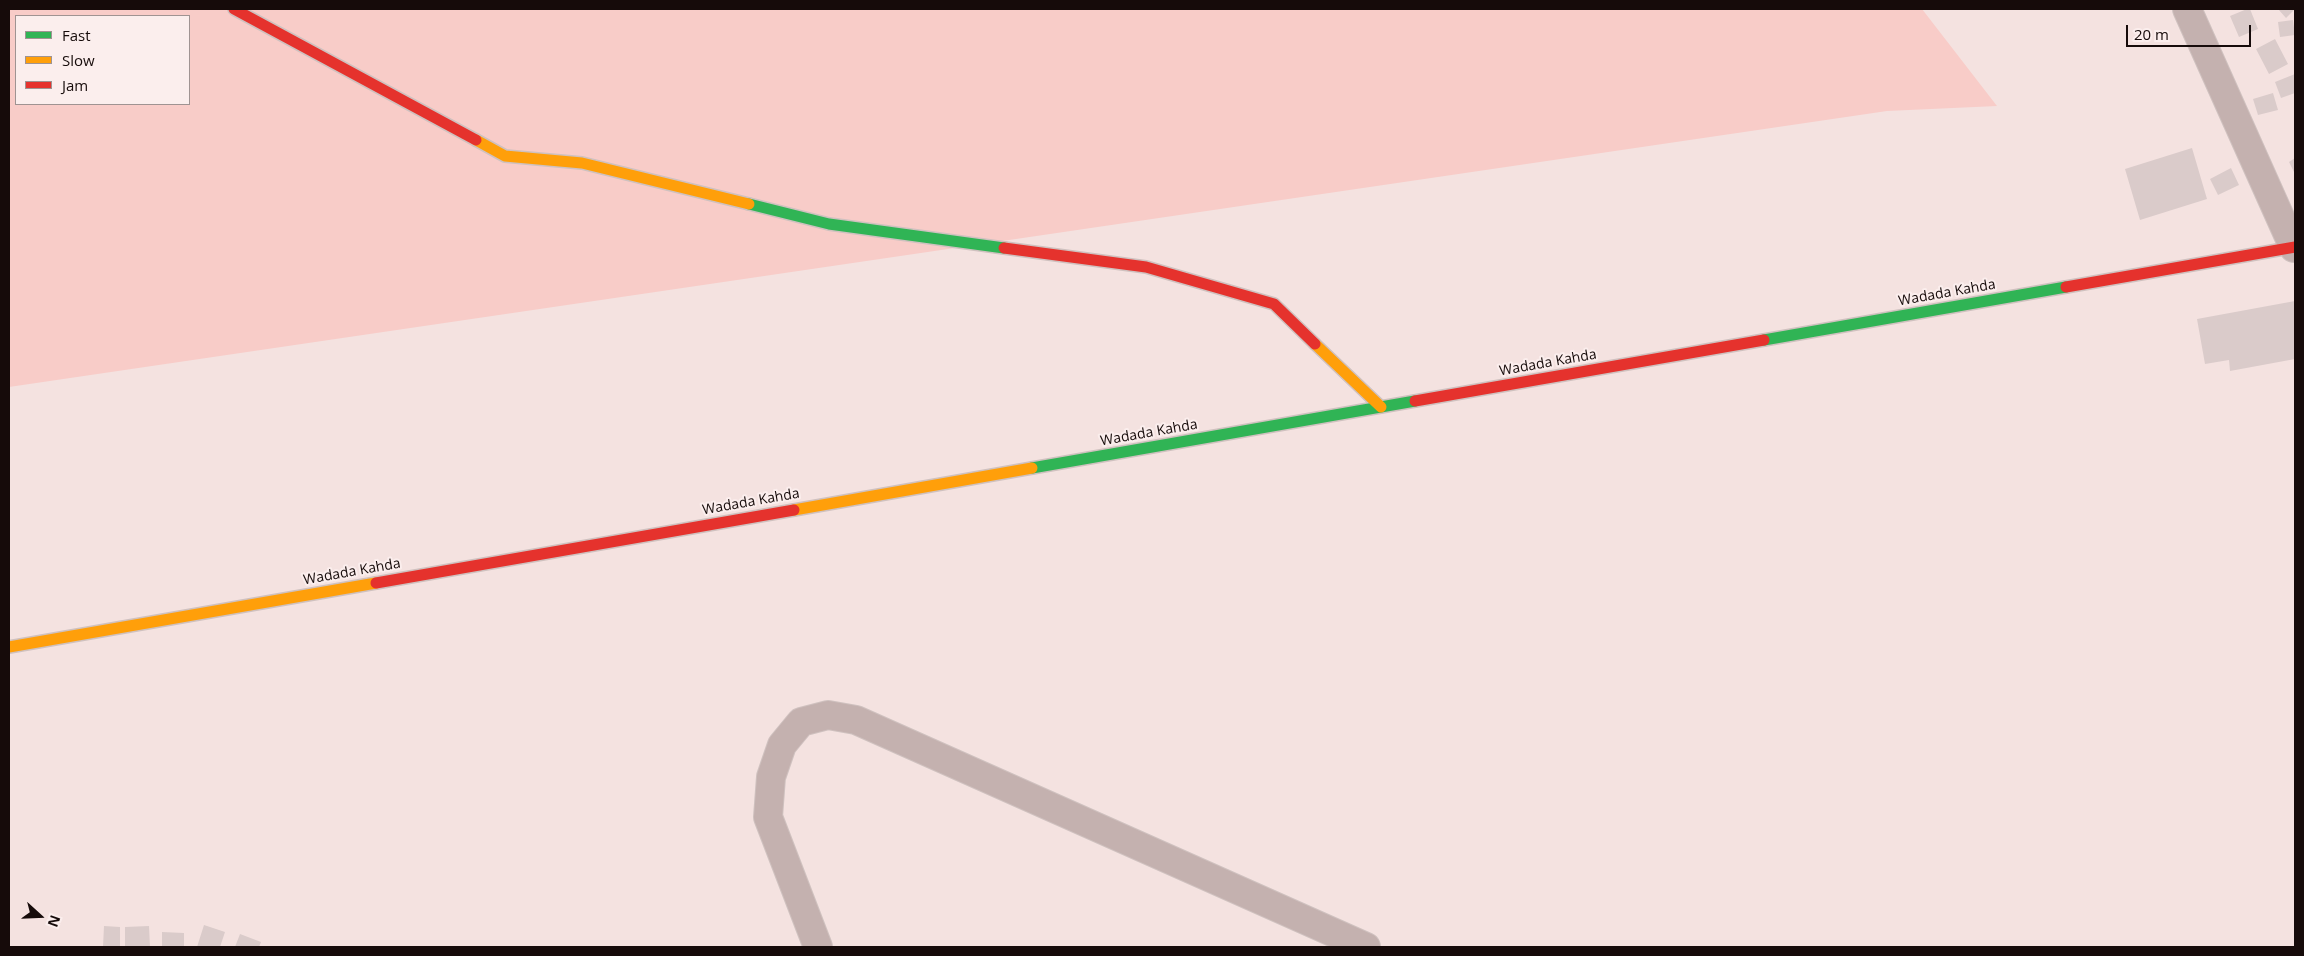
<!DOCTYPE html>
<html>
<head>
<meta charset="utf-8">
<style>
	body { margin:0 }
	#map { position:relative; width:2304px; height:956px; overflow:hidden; background:#f4e2e0; font-family:"Open Sans",sans-serif }
	canvas { display:block }
	.frame { position:absolute; inset:0; border:10px solid #160b0a; pointer-events:none }
	.legend { position:absolute; left:15px; top:15px; width:175px; height:90px; box-sizing:border-box; background:#fbeeed; border:1px solid #9f9392; margin:0; padding:6px 9px; list-style:none; font-size:15px; color:#160b0a }
	.legend li { display:flex; align-items:center; gap:10px; height:25px }
	.legend b { width:25px; border:1px solid #9f9392 }
	.north { position:absolute; left:15px; top:891px; width:50px; height:50px; -webkit-text-stroke:4px #fbeeed; paint-order:stroke; rotate:110deg; font-size:14px; font-weight:700; line-height:20px; text-align:center; color:#160b0a }
	.north::after { content:''; display:block; margin:auto; width:18px; height:22px; background:#160b0a; clip-path:polygon(50% 0,100% 100%,50% 72%,0 100%) }
	.scale { position:absolute; left:2126px; top:25px; width:125px; height:22px; box-sizing:border-box; border:2px solid #160b0a; border-top:0; padding-left:6px; font-size:15px; line-height:18px; white-space:nowrap; color:#160b0a; -webkit-text-stroke:4px #fbeeed; paint-order:stroke }
</style>
</head>
<body>
<div id="map">
<canvas width="2304" height="956"></canvas>
<div class="frame"></div>
<ul class="legend">
<li><b style="height:6px;background:#30b455"></b>Fast</li>
<li><b style="height:6px;background:#ff9f0a"></b>Slow</li>
<li><b style="height:6px;background:#e5322d"></b>Jam</li>
</ul>
<div class="north">N</div>
<div class="scale">20 m</div>
</div>
<script>
const ctx = document.querySelector('canvas').getContext('2d');
ctx.lineJoin = 'round';
function fillPath(path, color) {
  ctx.fillStyle = color;
  ctx.fill(path, 'evenodd');
}
function poly(rows) {
  const path = new Path2D();
  for (const r of rows) {
    path.moveTo(r[0], r[1]);
    for (let i = 2; i < r.length; i += 2) path.lineTo(r[i], r[i + 1]);
  }
  return path;
}
function strokePath(path, color, width, dash) {
  ctx.strokeStyle = color;
  ctx.lineWidth = width;
  ctx.lineCap = dash ? 'butt' : 'round';
  ctx.setLineDash(dash || []);
  ctx.stroke(path);
}
function label(font, color, halo, rows, align = 'center') {
  ctx.font = font + ' "Open Sans",sans-serif';
  ctx.lineWidth = 4;
  ctx.setLineDash([]);
  ctx.textBaseline = 'middle';
  ctx.strokeStyle = halo;
  ctx.fillStyle = color;
  for (const [text, x, y, turn = 0] of rows) {
    ctx.save();
    ctx.translate(x, y);
    ctx.rotate((+turn || 0) * Math.PI / 180);
    ctx.textAlign = isNaN(turn) ? turn : align;
    if (halo) ctx.strokeText(text, 0, 0);
    ctx.fillText(text, 0, 0);
    ctx.restore();
  }
}
const green = poly([
	[9,9,1922,9,1997,106,1887,111,9,387],
	[16,16,189,16,189,104,16,104]
]);
const building = poly([
	[2247,9,2250,9,2258,29,2239,37,2230,16],
	[2278,9,2295,9,2286,18],
	[2293,20,2295,35,2280,37,2278,22],
	[2275,39,2288,64,2269,74,2256,49],
	[2295,74,2295,93,2281,98,2275,82],
	[2273,93,2278,110,2258,115,2253,99],
	[2192,148,2207,199,2140,220,2125,169],
	[2295,158,2295,174,2289,162],
	[2231,168,2239,185,2218,195,2210,179],
	[2295,301,2295,359,2230,371,2229,360,2205,364,2197,319],
	[204,925,225,932,220,947,197,947],
	[104,926,120,927,120,947,103,947],
	[149,926,150,947,125,947,125,927],
	[162,932,184,933,184,947,162,947],
	[240,934,261,942,259,947,235,947]
]);
const street = poly([
	[2187,9,2294,248],
	[818,947,768,817,771,777,782,745,801,722,828,715,856,720,1366,947]
]);
const fast = poly([
	[749,204,829,224,1004,248],
	[1764,340,2066,287],
	[1032,468,1415,401]
]);
const slow = poly([
	[476,140,505,156,582,163,749,204],
	[1315,344,1381,407],
	[794,510,1032,468],
	[9,647,376,583]
]);
const jam = poly([
	[234,9,476,140],
	[1004,248,1146,267,1274,304,1315,344],
	[2066,287,2295,247],
	[1415,401,1764,340],
	[376,583,794,510]
]);
const streetNames = [
	["Wadada Kahda",1947,293,-10],
	["Wadada Kahda",1548,363,-10],
	["Wadada Kahda",1149,433,-10],
	["Wadada Kahda",751,502,-10],
	["Wadada Kahda",352,572,-10]
];
fillPath(green, '#f8ccc8');
fillPath(building, '#dacbca');
strokePath(street, '#cfc1bf', 30);
strokePath(fast, '#cfc1bf', 14);
strokePath(slow, '#cfc1bf', 14);
strokePath(jam, '#cfc1bf', 14);
strokePath(street, '#c4b1af', 28);
strokePath(fast, '#30b455', 11);
strokePath(slow, '#ff9f0a', 11);
strokePath(jam, '#e5322d', 11);
label('14px', '#160b0a', '#fbeeed', streetNames);
</script>
</body>
</html>
